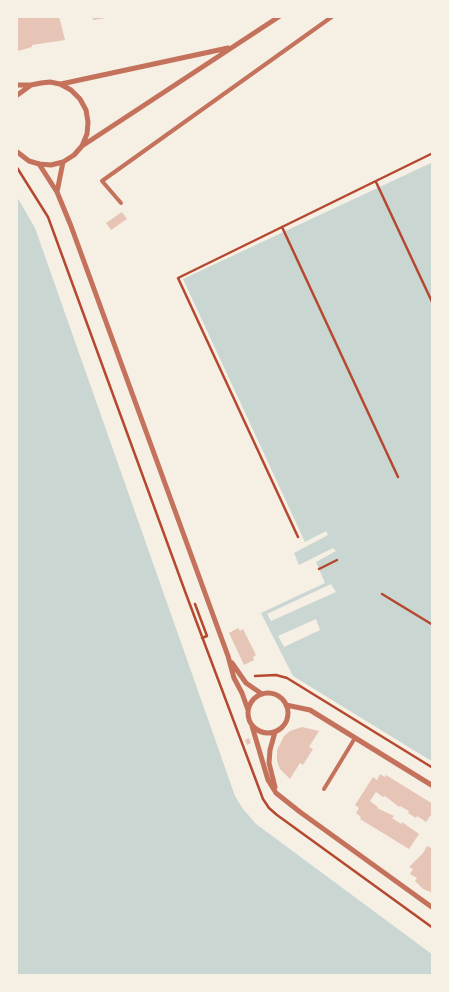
<!DOCTYPE html>
<html>
<head>
<meta charset="utf-8">
<style>
	body { margin:0 }
	#map { position:relative; width:449px; height:992px; overflow:hidden; background:#f6efe4; font-family:Roboto,sans-serif }
	canvas { display:block }
	.frame { position:absolute; inset:0; border:18px solid #f6efe4; pointer-events:none }
</style>
</head>
<body>
<div id="map">
<canvas width="449" height="992"></canvas>
<div class="frame"></div>
</div>
<script>
const ctx = document.querySelector('canvas').getContext('2d');
ctx.lineJoin = 'round';
function fillPath(path, color) {
  ctx.fillStyle = color;
  ctx.fill(path, 'evenodd');
}
function poly(rows) {
  const path = new Path2D();
  for (const r of rows) {
    if (r.length === 3) {
      path.moveTo(r[0] + r[2], r[1]);
      path.arc(r[0], r[1], r[2], 0, 2 * Math.PI);
      continue;
    }
    path.moveTo(r[0], r[1]);
    for (let i = 2; i < r.length; i += 2) path.lineTo(r[i], r[i + 1]);
  }
  return path;
}
function strokePath(path, color, width, dash) {
  ctx.strokeStyle = color;
  ctx.lineWidth = width;
  ctx.lineCap = dash ? 'butt' : 'round';
  ctx.setLineDash(dash || []);
  ctx.stroke(path);
}
const water = poly([
	[433,162,433,762,293,676,261,613,325,583,316,562,336,551,333,548,299,565,294,553,328,535,326,531,305,542,183,279],
	[16,195,35,228,235,796,243,809,256,824,433,955,433,976,16,976]
]);
const pier = poly([
	[331,584,336,592,271,621,267,614],
	[316,619,320,630,284,647,278,636]
]);
const building = poly([
	[16,16,59,16,65,40,32,45,32,47,18,51,16,43],
	[92,16,113,16,113,17,93,20],
	[122,212,127,219,111,230,106,223],
	[238,628,240,631,243,629,256,655,253,657,254,660,244,665,229,633],
	[302,727,319,731,309,747,313,749,303,765,300,763,290,779,280,769,277,761,277,750,284,736,290,731],
	[249,738,251,743,247,745,245,740],
	[380,774,385,777,386,775,433,804,433,812,426,822,417,816,416,818,408,813,409,811,400,806,399,807,385,796,383,797,376,792,370,801,378,807,377,808,394,816,392,818,401,824,402,822,419,834,409,849,360,819,361,817,356,813,359,808,355,805,373,777,377,780],
	[427,846,433,849,433,893,423,889,415,881,417,878,410,874,413,869,409,867,423,853]
]);
const path = poly([
	[16,166,48,217,186,594,263,799,269,808,277,815,433,928],
	[376,182,433,304],
	[282,227,398,477],
	[298,537,178,278,433,153],
	[319,569,337,560],
	[382,594,433,625],
	[195,604,207,636,202,638],
	[255,676,276,675,287,678,433,768]
]);
const service = poly([
	[121,203,102,181,333,16],
	[324,789,355,738]
]);
const minor = poly([
	[61,84,228,48],
	[16,85,31,85],
	[16,96,31,85,41,83,50,82,60,84,71,90,80,99,86,110,88,122,87,134,82,146,74,155,63,162,51,165,39,164,29,161,16,151],
	[82,146,280,16],
	[39,164,57,192,71,226,228,656,234,678,242,693,248,710],
	[57,192,63,162],
	[232,663,246,683,262,694],
	[268,713,20],
	[286,705,310,710,433,786],
	[252,726,268,780,276,793,300,812,433,908],
	[275,787,269,763,270,750,275,732]
]);
fillPath(water, '#c9d6d2');
fillPath(pier, '#f6efe4');
fillPath(building, '#e6c5b7');
strokePath(path, '#b5482f', 2.5);
strokePath(service, '#c5725c', 4);
strokePath(minor, '#c5725c', 5);
</script>
</body>
</html>
